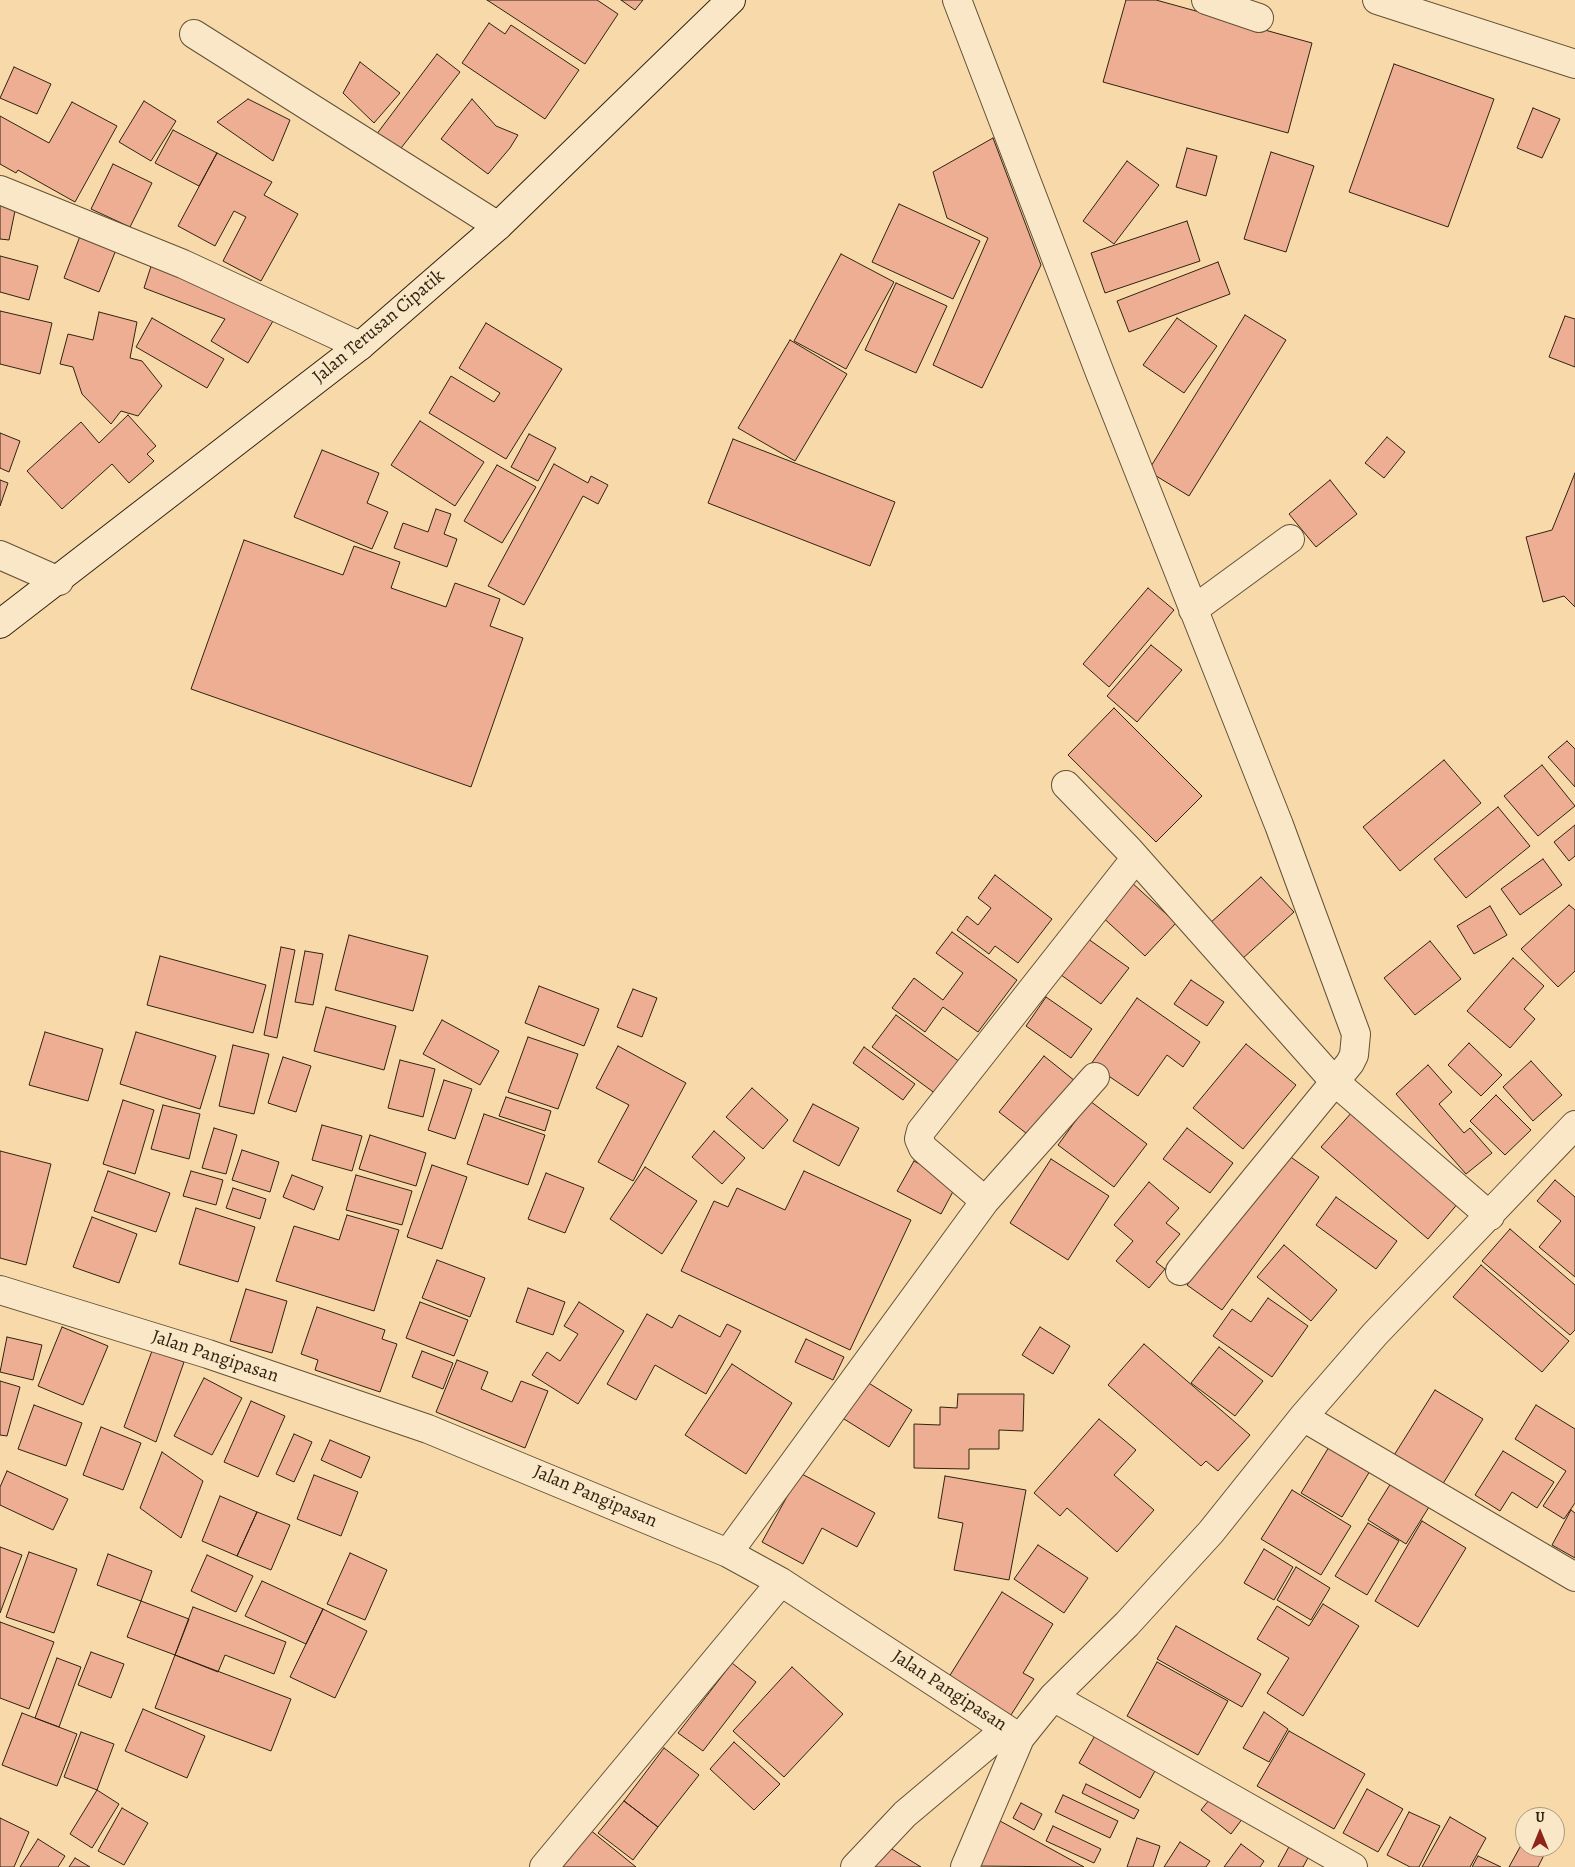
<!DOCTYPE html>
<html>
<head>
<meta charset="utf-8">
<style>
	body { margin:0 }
	#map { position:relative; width:1575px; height:1867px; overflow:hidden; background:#f8daaa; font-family:Alegreya,serif }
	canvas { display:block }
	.north { position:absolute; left:1515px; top:1807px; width:50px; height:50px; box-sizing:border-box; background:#fae7c8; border:1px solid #a9997e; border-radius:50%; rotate:0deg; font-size:14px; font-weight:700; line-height:20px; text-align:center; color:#302310 }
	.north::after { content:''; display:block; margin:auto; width:18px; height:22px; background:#8f2418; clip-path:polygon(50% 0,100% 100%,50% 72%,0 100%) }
</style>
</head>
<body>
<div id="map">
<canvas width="1575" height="1867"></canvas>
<div class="north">U</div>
</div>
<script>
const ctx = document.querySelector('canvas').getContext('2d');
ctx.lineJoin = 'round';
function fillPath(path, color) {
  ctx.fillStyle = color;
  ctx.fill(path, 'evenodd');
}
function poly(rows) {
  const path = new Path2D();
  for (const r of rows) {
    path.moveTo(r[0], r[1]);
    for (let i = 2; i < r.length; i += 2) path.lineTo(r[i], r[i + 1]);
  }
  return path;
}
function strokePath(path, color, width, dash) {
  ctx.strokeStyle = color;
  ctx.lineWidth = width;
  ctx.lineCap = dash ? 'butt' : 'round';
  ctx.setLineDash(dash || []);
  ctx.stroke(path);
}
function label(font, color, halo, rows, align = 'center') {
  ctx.font = font + ' Alegreya,serif';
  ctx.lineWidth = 4;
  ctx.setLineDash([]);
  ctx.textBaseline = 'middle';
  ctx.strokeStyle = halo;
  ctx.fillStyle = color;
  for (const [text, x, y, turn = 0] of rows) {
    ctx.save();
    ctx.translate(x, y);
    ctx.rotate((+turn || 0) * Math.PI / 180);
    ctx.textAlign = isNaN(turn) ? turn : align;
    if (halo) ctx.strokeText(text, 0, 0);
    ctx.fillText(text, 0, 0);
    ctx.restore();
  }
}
const building = poly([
	[487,0,597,0,618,14,585,64,487,0],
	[621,0,643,0,635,10,621,0],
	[1126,0,1156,0,1312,43,1288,133,1103,82,1126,0],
	[489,23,505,34,511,25,579,70,545,119,462,63,489,23],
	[437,54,460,72,398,152,376,135,437,54],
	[360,62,400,93,374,123,343,93,360,62],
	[1394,64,1494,99,1448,227,1349,192,1394,64],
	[14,67,51,84,37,114,0,98,14,67],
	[248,99,290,120,273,161,217,122,248,99],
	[472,99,496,126,518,135,510,148,488,174,441,139,472,99],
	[144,101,176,121,151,161,119,142,144,101],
	[72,102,117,126,75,202,18,170,16,173,0,164,0,116,49,143,72,102],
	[1533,108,1560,119,1542,158,1517,148,1533,108],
	[173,130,217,153,199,186,155,163,173,130],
	[993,138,1041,265,982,388,933,365,988,238,947,218,933,172,993,138],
	[1187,148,1217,156,1206,196,1176,187,1187,148],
	[1271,152,1314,166,1286,252,1244,239,1271,152],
	[217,153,272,182,264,195,298,214,261,281,223,261,246,217,234,211,215,246,178,226,217,153],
	[1127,161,1159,185,1114,244,1083,221,1127,161],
	[113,164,152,183,130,227,91,209,113,164],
	[0,203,16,206,9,240,0,239,0,203],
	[899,204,980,241,953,299,872,262,899,204],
	[1187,221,1200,261,1105,293,1091,253,1187,221],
	[82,231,118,245,99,292,64,278,82,231],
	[841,254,894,282,846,369,794,341,841,254],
	[0,256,38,266,29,300,0,292,0,256],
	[154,257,276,316,248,363,211,341,225,319,144,288,154,257],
	[1218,262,1230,294,1129,332,1117,301,1218,262],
	[896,283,947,306,916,373,865,350,896,283],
	[0,311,52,323,40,374,0,364,0,311],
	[99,312,137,322,130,358,142,361,162,386,138,416,121,411,111,424,82,394,73,367,60,364,68,334,93,340,99,312],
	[1245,315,1286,340,1189,496,1148,471,1245,315],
	[1565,316,1575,319,1575,367,1549,357,1565,316],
	[152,318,224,359,207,388,136,347,152,318],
	[1177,318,1217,346,1184,393,1143,365,1177,318],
	[486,323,562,369,506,459,429,413,451,376,494,402,500,393,459,368,486,323],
	[790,340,847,374,795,461,738,428,790,340],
	[128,415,156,446,147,454,154,461,129,483,112,464,62,509,27,471,81,422,99,443,128,415],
	[420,421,484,462,455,506,391,465,420,421],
	[0,433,20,441,9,472,0,468,0,433],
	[529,434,556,448,538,481,511,467,529,434],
	[1387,437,1405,452,1384,478,1365,463,1387,437],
	[733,439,895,502,870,566,708,503,733,439],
	[322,450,379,473,367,503,388,512,372,549,294,517,322,450],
	[554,464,588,483,591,476,608,485,598,504,583,496,524,605,488,586,554,464],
	[497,465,536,487,502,543,464,521,497,465],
	[1575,473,1575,607,1564,596,1543,602,1526,537,1552,530,1575,473],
	[0,480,8,483,0,506,0,480],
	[1330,480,1357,514,1316,547,1289,514,1330,480],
	[436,509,451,514,444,534,457,539,447,567,394,548,403,523,428,532,436,509],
	[244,540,343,575,354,546,400,562,391,588,446,607,455,583,500,599,490,626,523,638,471,787,191,689,244,540],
	[1148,588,1174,610,1109,687,1083,664,1148,588],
	[1151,645,1182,670,1137,722,1107,696,1151,645],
	[1114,708,1202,796,1156,842,1068,755,1114,708],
	[1567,741,1575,749,1575,787,1548,757,1567,741],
	[1444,760,1481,803,1400,871,1363,827,1444,760],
	[1542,765,1575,806,1538,836,1504,796,1542,765],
	[1498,807,1530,846,1466,898,1434,859,1498,807],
	[1575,825,1575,856,1569,861,1554,842,1575,825],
	[1543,859,1562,885,1520,915,1501,889,1543,859],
	[995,875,1052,919,1018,963,995,946,989,954,957,930,967,916,978,925,991,908,978,898,995,875],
	[1261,877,1294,912,1242,959,1209,924,1261,877],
	[1130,881,1176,923,1145,956,1099,914,1130,881],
	[1569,905,1575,910,1575,971,1558,987,1521,949,1569,905],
	[1490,906,1507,935,1474,954,1457,926,1490,906],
	[952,932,1017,980,978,1032,943,1007,925,1032,892,1008,914,978,943,1000,963,973,936,953,952,932],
	[349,935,428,956,413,1011,335,990,349,935],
	[1084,936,1129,968,1101,1004,1057,972,1084,936],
	[1430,941,1461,979,1415,1015,1384,978,1430,941],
	[281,947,295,950,277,1038,264,1035,281,947],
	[305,951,323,954,313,1005,295,1002,305,951],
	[160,956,266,985,253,1033,147,1005,160,956],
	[1513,958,1544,986,1524,1009,1535,1019,1510,1048,1467,1011,1513,958],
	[1191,980,1224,1002,1207,1026,1174,1004,1191,980],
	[539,986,599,1009,584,1046,525,1023,539,986],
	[633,989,657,998,642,1037,617,1027,633,989],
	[1046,997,1092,1029,1071,1058,1026,1026,1046,997],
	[1137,998,1200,1042,1183,1067,1167,1055,1138,1096,1091,1064,1137,998],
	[326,1007,396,1026,384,1070,314,1051,326,1007],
	[896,1015,960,1062,936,1094,872,1047,896,1015],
	[442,1020,499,1051,480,1085,423,1054,442,1020],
	[45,1032,103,1049,88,1101,29,1085,45,1032],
	[136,1032,216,1056,200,1109,120,1084,136,1032],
	[528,1037,578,1054,558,1109,508,1092,528,1037],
	[1469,1043,1502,1075,1481,1096,1448,1065,1469,1043],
	[1246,1044,1296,1085,1243,1149,1193,1108,1246,1044],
	[233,1045,269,1054,254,1114,219,1106,233,1045],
	[618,1046,686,1083,633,1181,598,1162,629,1105,596,1088,618,1046],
	[864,1047,915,1084,903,1100,853,1063,864,1047],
	[1044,1056,1075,1081,1031,1137,999,1112,1044,1056],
	[283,1057,311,1066,296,1112,268,1103,283,1057],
	[400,1060,435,1069,423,1117,388,1108,400,1060],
	[1531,1061,1562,1095,1533,1121,1503,1087,1531,1061],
	[1428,1065,1452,1092,1439,1104,1464,1133,1470,1128,1492,1153,1466,1174,1396,1094,1428,1065],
	[444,1080,472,1089,455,1139,428,1130,444,1080],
	[752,1088,788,1120,763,1149,726,1117,752,1088],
	[1496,1095,1531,1130,1505,1155,1470,1121,1496,1095],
	[506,1097,551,1111,545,1131,499,1116,506,1097],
	[123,1100,154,1110,135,1174,103,1164,123,1100],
	[1090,1101,1147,1144,1114,1187,1058,1145,1090,1101],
	[813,1104,859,1128,839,1166,793,1141,813,1104],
	[163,1105,200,1114,189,1159,151,1149,163,1105],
	[1353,1111,1459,1202,1428,1239,1321,1147,1353,1111],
	[484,1114,545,1135,528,1185,467,1164,484,1114],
	[322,1125,362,1136,352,1171,312,1160,322,1125],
	[214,1128,237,1135,226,1174,202,1168,214,1128],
	[1187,1128,1233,1163,1210,1193,1163,1159,1187,1128],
	[714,1131,745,1158,722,1184,692,1157,714,1131],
	[370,1135,426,1153,416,1186,359,1169,370,1135],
	[242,1150,279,1162,270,1192,232,1180,242,1150],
	[0,1151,51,1164,26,1265,0,1258,0,1151],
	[1285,1153,1319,1177,1222,1310,1187,1285,1285,1153],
	[1051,1159,1109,1196,1068,1260,1010,1223,1051,1159],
	[914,1161,957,1184,941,1214,897,1191,914,1161],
	[432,1165,467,1177,442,1249,407,1237,432,1165],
	[645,1167,697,1201,662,1254,610,1219,645,1167],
	[108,1171,170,1193,156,1232,94,1211,108,1171],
	[191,1171,223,1180,216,1205,183,1196,191,1171],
	[804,1171,911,1220,850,1350,681,1271,714,1201,728,1207,737,1188,785,1210,804,1171],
	[546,1173,584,1188,565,1233,528,1219,546,1173],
	[292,1175,323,1187,314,1210,283,1197,292,1175],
	[356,1175,412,1191,402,1225,346,1210,356,1175],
	[1555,1180,1575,1197,1575,1277,1539,1247,1561,1221,1537,1201,1555,1180],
	[1149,1182,1179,1208,1166,1223,1180,1234,1156,1262,1165,1269,1149,1288,1116,1261,1133,1241,1114,1225,1149,1182],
	[233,1188,266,1199,260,1219,226,1208,233,1188],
	[1336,1197,1397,1241,1376,1269,1316,1225,1336,1197],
	[196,1208,255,1227,238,1282,179,1264,196,1208],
	[347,1215,399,1230,374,1311,276,1281,294,1226,339,1240,347,1215],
	[92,1217,137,1234,119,1283,73,1267,92,1217],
	[1510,1229,1575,1285,1575,1330,1570,1335,1482,1261,1510,1229],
	[1284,1245,1337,1290,1311,1321,1257,1277,1284,1245],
	[437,1260,485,1278,470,1317,422,1298,437,1260],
	[1481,1265,1569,1341,1542,1372,1453,1297,1481,1265],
	[528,1288,565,1302,553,1335,516,1322,528,1288],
	[246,1289,287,1301,272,1353,230,1341,246,1289],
	[1268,1298,1308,1326,1272,1377,1213,1336,1232,1309,1251,1322,1268,1298],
	[420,1302,468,1320,454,1356,406,1338,420,1302],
	[579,1302,624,1331,578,1404,532,1375,547,1352,560,1361,578,1334,564,1326,579,1302],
	[317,1307,385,1330,382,1339,397,1344,380,1392,315,1370,318,1360,301,1354,317,1307],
	[647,1314,672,1328,679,1315,720,1337,727,1324,741,1331,706,1394,655,1365,636,1400,607,1384,647,1314],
	[62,1327,108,1346,83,1405,38,1386,62,1327],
	[1040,1327,1070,1346,1053,1374,1022,1355,1040,1327],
	[7,1337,42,1345,33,1380,0,1372,7,1337],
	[806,1339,844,1357,833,1380,795,1362,806,1339],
	[1144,1344,1250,1435,1218,1471,1206,1461,1201,1466,1108,1385,1144,1344],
	[1219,1347,1263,1381,1235,1416,1191,1383,1219,1347],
	[152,1351,184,1362,156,1442,124,1427,152,1351],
	[422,1351,453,1363,443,1389,412,1377,422,1351],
	[457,1360,488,1372,481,1389,512,1402,521,1381,548,1391,525,1448,436,1412,457,1360],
	[732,1364,792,1403,746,1474,685,1435,732,1364],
	[859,1377,912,1410,889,1447,836,1414,859,1377],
	[204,1378,242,1398,212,1455,174,1436,204,1378],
	[0,1381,20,1387,7,1436,0,1435,0,1381],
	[1435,1390,1483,1419,1439,1490,1391,1460,1435,1390],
	[958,1394,1024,1394,1023,1431,999,1430,999,1449,969,1449,969,1469,914,1468,914,1424,940,1425,940,1407,957,1408,958,1394],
	[251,1401,285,1416,258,1477,224,1462,251,1401],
	[34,1405,82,1423,66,1466,18,1449,34,1405],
	[1536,1405,1575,1429,1575,1503,1564,1519,1543,1506,1566,1471,1515,1439,1536,1405],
	[1099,1419,1136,1450,1114,1475,1154,1510,1117,1552,1067,1508,1060,1516,1034,1493,1099,1419],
	[101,1427,141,1443,123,1490,83,1475,101,1427],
	[294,1434,312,1442,294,1482,276,1474,294,1434],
	[330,1440,370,1457,361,1478,321,1460,330,1440],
	[1332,1442,1373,1466,1342,1517,1301,1493,1332,1442],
	[1503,1451,1554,1482,1537,1508,1512,1492,1500,1511,1475,1495,1503,1451],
	[162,1452,203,1481,181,1538,140,1508,162,1452],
	[7,1471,68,1499,53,1530,0,1505,0,1487,7,1471],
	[800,1473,875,1513,857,1547,822,1528,803,1564,762,1542,800,1473],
	[314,1475,358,1492,341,1536,297,1519,314,1475],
	[945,1476,1026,1490,1009,1580,954,1570,963,1523,938,1518,945,1476],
	[1391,1483,1429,1507,1406,1544,1368,1520,1391,1483],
	[1292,1490,1351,1526,1321,1575,1261,1539,1292,1490],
	[220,1496,257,1512,237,1556,202,1541,220,1496],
	[1571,1510,1575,1513,1575,1558,1552,1545,1571,1510],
	[257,1512,290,1525,271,1570,237,1556,257,1512],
	[1422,1521,1466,1548,1418,1627,1375,1601,1422,1521],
	[1368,1523,1399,1541,1367,1595,1335,1576,1368,1523],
	[1038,1545,1088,1578,1064,1613,1014,1579,1038,1545],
	[0,1547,22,1555,0,1613,0,1547],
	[1264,1549,1293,1567,1274,1600,1244,1583,1264,1549],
	[29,1552,77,1569,54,1633,6,1617,29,1552],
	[350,1553,387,1570,365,1620,327,1604,350,1553],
	[108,1554,152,1571,141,1601,97,1585,108,1554],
	[207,1555,253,1576,236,1612,191,1591,207,1555],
	[1296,1567,1330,1588,1311,1620,1277,1600,1296,1567],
	[262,1581,323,1609,306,1644,245,1616,262,1581],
	[1002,1592,1053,1624,1023,1673,1034,1679,1009,1718,947,1680,1002,1592],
	[141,1601,189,1619,175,1655,127,1637,141,1601],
	[1323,1604,1359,1626,1303,1716,1267,1693,1289,1658,1257,1639,1277,1606,1309,1626,1323,1604],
	[193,1607,286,1642,274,1674,225,1655,218,1672,175,1655,193,1607],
	[323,1609,367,1631,335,1698,290,1677,323,1609],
	[0,1622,54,1642,29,1709,0,1698,0,1622],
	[1176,1626,1261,1674,1242,1707,1157,1659,1176,1626],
	[91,1652,124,1664,111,1698,78,1685,91,1652],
	[175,1655,291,1699,271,1751,155,1708,175,1655],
	[57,1658,81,1667,59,1727,35,1718,57,1658],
	[1157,1662,1228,1701,1198,1755,1127,1716,1157,1662],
	[732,1663,756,1682,703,1751,678,1733,732,1663],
	[792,1667,843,1714,784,1777,733,1731,792,1667],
	[143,1709,205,1736,187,1778,125,1751,143,1709],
	[1264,1712,1288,1729,1269,1762,1243,1748,1264,1712],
	[22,1713,77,1734,57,1786,2,1765,22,1713],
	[1100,1727,1160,1762,1140,1798,1079,1763,1100,1727],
	[1289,1731,1365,1774,1334,1829,1257,1786,1289,1731],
	[81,1732,114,1744,97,1790,64,1777,81,1732],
	[734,1742,780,1784,754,1810,710,1769,734,1742],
	[664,1748,699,1775,658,1827,624,1801,664,1748],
	[1086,1784,1139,1810,1134,1819,1082,1793,1086,1784],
	[1367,1789,1403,1809,1378,1852,1343,1833,1367,1789],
	[97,1790,119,1804,92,1848,70,1834,97,1790],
	[1063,1795,1118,1821,1110,1838,1055,1812,1063,1795],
	[1213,1795,1243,1818,1231,1834,1201,1810,1213,1795],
	[624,1801,658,1827,633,1860,598,1833,624,1801],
	[1021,1803,1042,1814,1034,1830,1013,1818,1021,1803],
	[122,1808,148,1823,124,1865,98,1851,122,1808],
	[1409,1812,1440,1826,1419,1867,1410,1867,1387,1855,1409,1812],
	[1450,1817,1486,1838,1470,1867,1422,1867,1450,1817],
	[0,1818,29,1832,14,1867,0,1867,0,1818],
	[1000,1821,1084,1867,975,1866,1000,1821],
	[584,1825,636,1867,549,1867,584,1825],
	[1053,1826,1101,1849,1094,1863,1046,1841,1053,1826],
	[1137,1838,1160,1846,1153,1867,1127,1867,1137,1838],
	[1525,1838,1525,1847,1548,1847,1538,1867,1509,1867,1525,1838],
	[38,1839,65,1856,58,1867,20,1867,38,1839],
	[1180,1842,1210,1861,1206,1867,1164,1867,1180,1842],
	[882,1843,921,1867,867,1867,882,1843],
	[1241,1844,1264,1861,1260,1867,1224,1867,1241,1844],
	[1290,1845,1309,1856,1303,1867,1278,1867,1290,1845],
	[1478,1856,1501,1867,1472,1867,1478,1856],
	[75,1858,90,1867,69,1867,75,1858]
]);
const minor = poly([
	[957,0,1100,373,1279,825,1356,1034,1354,1055,1350,1063,1180,1271],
	[1206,0,1259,18],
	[1377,0,1575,64],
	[194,34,498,226],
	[0,190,183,264,360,346],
	[0,555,59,581],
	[1193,610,1290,539],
	[1066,785,1129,850,1334,1081,1490,1216],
	[985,1201,1095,1077],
	[0,1290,208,1354,428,1429,728,1553,781,1582,1020,1738,965,1867],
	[1303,1417,1575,1577],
	[728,1553,985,1201,923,1148,919,1139,921,1131,1135,859],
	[1053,1697,1353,1867],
	[1020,1738,1053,1697,1127,1624,1211,1532,1303,1417,1375,1334,1575,1125],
	[544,1867,781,1582],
	[855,1867,905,1814,1006,1729]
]);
const secondary = poly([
	[0,624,360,346,498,226,731,0]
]);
const streetNames = [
	["Jalan Terusan Cipatik",379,327,-40],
	["Jalan Pangipasan",215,1357,18],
	["Jalan Pangipasan",595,1497,23],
	["Jalan Pangipasan",949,1691,33]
];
fillPath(building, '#edae94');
strokePath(building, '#302310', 1);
strokePath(minor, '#625136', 30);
strokePath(secondary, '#302310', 30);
strokePath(minor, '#fae7c8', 28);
strokePath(secondary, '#fae7c8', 28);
label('19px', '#302310', '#fae7c8', streetNames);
</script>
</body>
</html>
